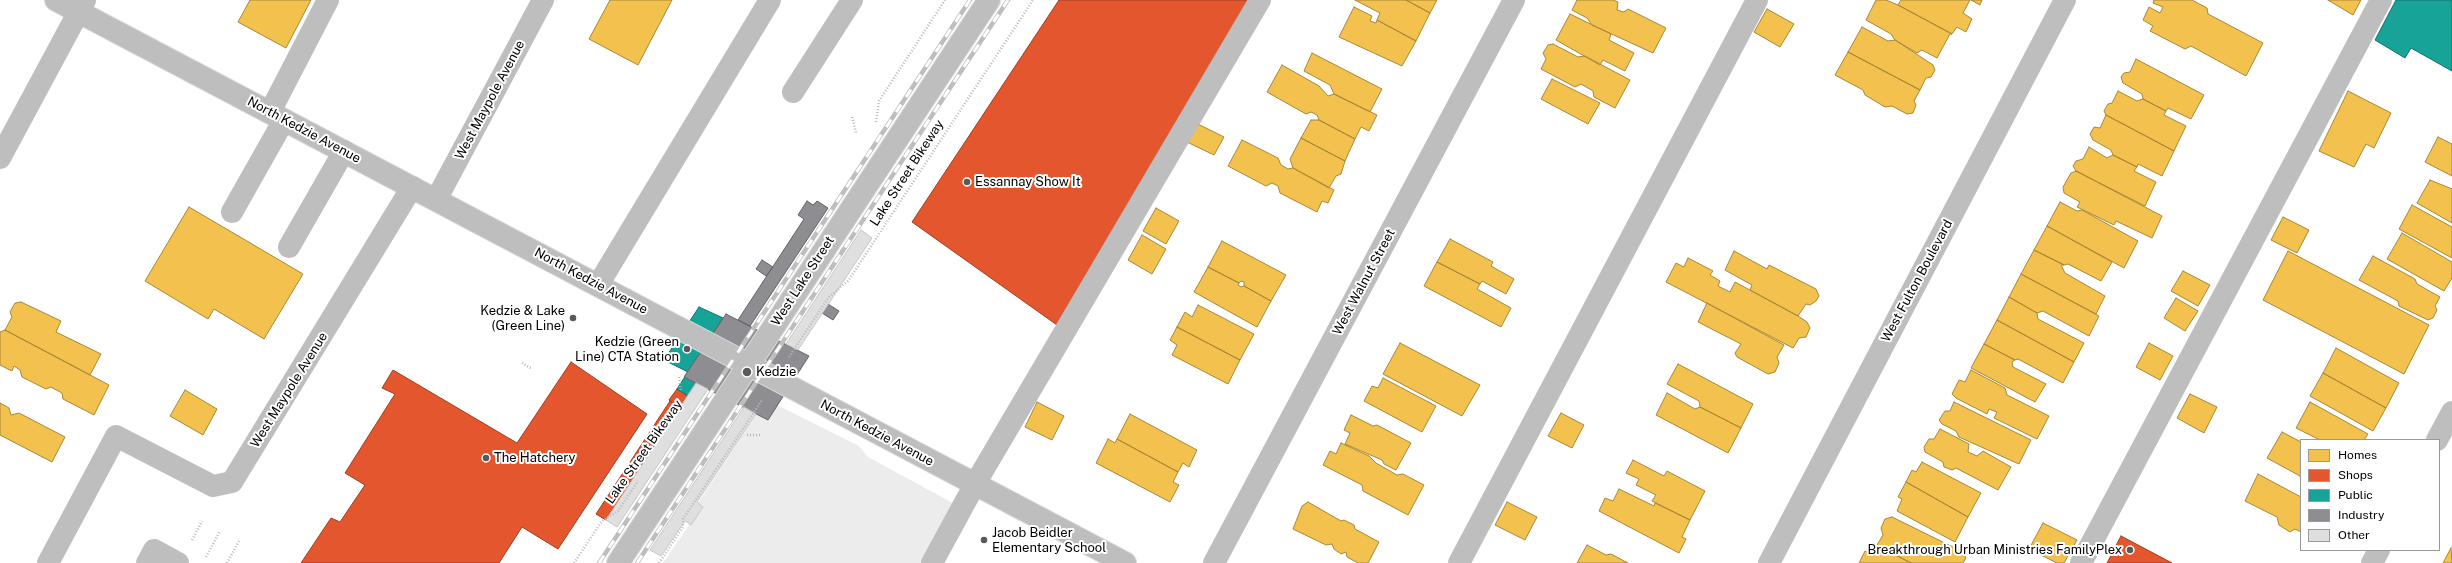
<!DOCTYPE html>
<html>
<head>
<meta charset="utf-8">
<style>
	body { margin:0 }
	#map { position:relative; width:2452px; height:563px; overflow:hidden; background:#fff; font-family:"Public Sans",sans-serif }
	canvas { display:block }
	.legend { position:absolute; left:2300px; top:439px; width:140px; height:112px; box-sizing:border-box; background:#fff; border:1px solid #999; margin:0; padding:5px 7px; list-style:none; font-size:12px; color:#000 }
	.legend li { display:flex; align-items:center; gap:8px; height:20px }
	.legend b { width:20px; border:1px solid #999 }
</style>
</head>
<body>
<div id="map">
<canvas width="2452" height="563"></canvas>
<ul class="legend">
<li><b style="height:11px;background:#f2c14e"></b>Homes</li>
<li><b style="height:11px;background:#e4572e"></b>Shops</li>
<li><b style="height:11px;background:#17a398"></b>Public</li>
<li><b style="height:11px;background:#8d8d92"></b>Industry</li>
<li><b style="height:11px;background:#dfdfdf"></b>Other</li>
</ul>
</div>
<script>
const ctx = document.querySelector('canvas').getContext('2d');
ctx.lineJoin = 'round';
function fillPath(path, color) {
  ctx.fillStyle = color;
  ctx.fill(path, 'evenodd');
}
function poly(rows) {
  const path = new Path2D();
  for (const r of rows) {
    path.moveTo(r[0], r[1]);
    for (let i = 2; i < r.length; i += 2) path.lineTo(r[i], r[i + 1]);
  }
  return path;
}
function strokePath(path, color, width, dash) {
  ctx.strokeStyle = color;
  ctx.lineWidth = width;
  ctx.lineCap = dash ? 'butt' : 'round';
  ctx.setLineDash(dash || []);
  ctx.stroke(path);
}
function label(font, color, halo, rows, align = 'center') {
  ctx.font = font + ' "Public Sans",sans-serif';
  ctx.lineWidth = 4;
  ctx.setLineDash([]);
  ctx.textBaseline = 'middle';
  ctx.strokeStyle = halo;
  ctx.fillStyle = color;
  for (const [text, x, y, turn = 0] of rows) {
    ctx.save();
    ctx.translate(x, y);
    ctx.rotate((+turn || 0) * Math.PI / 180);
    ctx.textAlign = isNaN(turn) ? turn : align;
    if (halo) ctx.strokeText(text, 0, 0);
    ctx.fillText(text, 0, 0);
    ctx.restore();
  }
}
const green = poly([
	[764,403,773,403,859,446,868,457,962,508,932,563,663,563,689,525,688,518]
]);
const homes = poly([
	[250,0,311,0,286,48,238,22,250,0],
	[610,0,672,0,638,65,589,39,610,0],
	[1355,0,1406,0,1430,13,1416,41,1377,20,1380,13,1355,0],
	[1406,0,1437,0,1430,13,1406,0],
	[1577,0,1613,0,1618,2,1617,10,1624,12,1628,9,1666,28,1653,53,1592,25,1587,18,1572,10,1577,0],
	[1876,0,1886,0,1898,5,1952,34,1950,34,1937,58,1922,50,1917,53,1895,40,1891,34,1866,20,1876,0],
	[1901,0,1970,0,1963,13,1972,19,1966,32,1957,27,1952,34,1898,5,1901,0],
	[1971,0,1982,0,1980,5,1971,0],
	[2154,0,2192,0,2207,8,2208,14,2263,43,2246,76,2191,46,2185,49,2150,31,2153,26,2143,20,2149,7,2160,13,2163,7,2153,3,2154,0],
	[2328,0,2361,0,2353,15,2328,0],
	[1354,7,1372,16,1370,21,1376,23,1377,20,1416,41,1402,66,1339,37,1354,7],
	[1767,9,1794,24,1780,47,1754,32,1767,9],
	[1570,14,1611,34,1609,40,1634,53,1625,71,1603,60,1600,65,1556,40,1570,14],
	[1862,27,1888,41,1895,40,1933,65,1935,70,1931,77,1926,78,1920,90,1848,52,1862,27],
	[1553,44,1578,57,1585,56,1630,80,1615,108,1594,97,1593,91,1581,84,1575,87,1541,69,1546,59,1543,53,1548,45,1553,44],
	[1848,52,1920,90,1914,101,1916,105,1913,113,1907,114,1892,106,1885,107,1865,95,1863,90,1835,75,1848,52],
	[1312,53,1382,89,1370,112,1334,94,1330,85,1304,71,1312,53],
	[2136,59,2204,95,2191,119,2168,108,2166,111,2143,99,2142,94,2123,83,2121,77,2124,73,2130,72,2136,59],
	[1282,65,1319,86,1328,96,1334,94,1377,115,1369,131,1361,127,1355,139,1319,120,1317,115,1311,112,1306,114,1267,92,1282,65],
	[1552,79,1600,103,1588,124,1541,99,1552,79],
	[2118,91,2137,101,2143,99,2166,111,2164,115,2186,126,2174,151,2106,115,2104,111,2108,104,2112,103,2118,91],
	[2348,91,2391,113,2374,148,2366,144,2354,167,2319,151,2348,91],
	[2106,115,2174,151,2162,176,2138,164,2137,167,2113,155,2111,150,2093,140,2090,134,2094,127,2100,128,2106,115],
	[1311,120,1319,120,1355,139,1345,161,1301,138,1311,120],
	[1198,124,1224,137,1214,155,1187,142,1198,124],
	[2438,137,2452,144,2452,176,2425,162,2438,137],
	[1301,138,1345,161,1341,174,1336,176,1329,188,1293,168,1290,159,1301,138],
	[1242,140,1278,158,1281,165,1288,169,1293,168,1334,190,1328,203,1322,201,1317,212,1280,193,1278,186,1272,183,1266,186,1228,166,1242,140],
	[2089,147,2107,158,2113,155,2137,167,2134,171,2156,182,2145,206,2076,171,2073,166,2076,161,2083,159,2089,147],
	[2076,171,2162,216,2152,238,2116,221,2114,225,2077,207,2080,202,2064,193,2063,187,2071,173,2076,171],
	[2430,180,2452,189,2452,223,2417,203,2430,180],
	[2060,202,2077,211,2082,210,2138,241,2124,268,2047,226,2060,202],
	[2412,205,2452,227,2452,258,2399,229,2412,205],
	[189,207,303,274,264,339,214,309,208,319,145,281,189,207],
	[1156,208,1179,221,1166,244,1143,231,1156,208],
	[2283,217,2309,230,2297,253,2271,240,2283,217],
	[2047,226,2112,262,2101,281,2068,264,2064,265,2034,250,2047,226],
	[2402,233,2452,262,2452,278,2444,291,2387,259,2402,233],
	[1142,235,1166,249,1152,274,1128,260,1142,235],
	[1450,239,1493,262,1491,266,1514,279,1506,294,1482,281,1480,284,1437,262,1450,239],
	[1222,241,1286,275,1271,301,1244,286,1244,282,1241,281,1239,283,1208,267,1222,241],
	[2034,250,2064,265,2061,265,2065,273,2105,296,2096,314,2021,274,2034,250],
	[1734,251,1767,269,1769,265,1816,289,1819,296,1816,301,1810,305,1806,304,1798,316,1750,290,1752,285,1725,270,1734,251],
	[2288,251,2429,325,2404,374,2263,300,2288,251],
	[2373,256,2415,279,2417,284,2440,297,2435,306,2437,310,2433,318,2428,320,2399,306,2398,301,2359,280,2373,256],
	[1688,258,1713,271,1710,275,1720,281,1718,286,1730,292,1735,282,1798,316,1807,322,1810,328,1806,337,1799,338,1793,348,1666,282,1676,263,1684,267,1688,258],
	[1437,262,1480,284,1477,289,1511,308,1501,327,1424,286,1437,262],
	[1208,267,1239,283,1238,285,1241,287,1244,286,1271,301,1257,327,1194,292,1208,267],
	[2183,271,2210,285,2198,306,2171,291,2183,271],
	[2021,274,2099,316,2089,336,2043,311,2037,313,2009,297,2021,274],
	[2009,297,2037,313,2038,319,2084,343,2074,362,1997,320,2009,297],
	[2176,298,2198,311,2185,331,2164,318,2176,298],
	[21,302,61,321,56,332,101,354,90,375,5,330,12,317,10,312,15,303,21,302],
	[1707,303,1784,345,1777,357,1779,363,1775,372,1768,374,1737,357,1735,353,1741,344,1698,322,1707,303],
	[1198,305,1254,334,1240,360,1177,327,1185,312,1192,317,1198,305],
	[1997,320,2074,362,2063,383,2018,359,2015,360,1984,344,1997,320],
	[1177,327,1240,360,1228,384,1172,355,1177,345,1170,340,1177,327],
	[5,330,109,385,94,415,63,399,62,393,51,387,46,389,22,377,20,370,14,366,12,371,0,365,0,332,5,330],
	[1400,343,1480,385,1462,416,1383,374,1400,343],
	[2149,343,2173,356,2160,380,2136,367,2149,343],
	[1984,344,2015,360,2012,362,2013,367,2046,384,2035,402,1971,368,1984,344],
	[2336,348,2399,383,2386,408,2323,373,2336,348],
	[1678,364,1753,404,1741,428,1700,407,1699,401,1667,384,1678,364],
	[1971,370,2005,388,2007,395,2049,416,2037,439,1994,418,1997,412,1989,409,1987,414,1956,398,1952,394,1959,380,1965,382,1971,370],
	[2323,373,2386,408,2373,431,2310,396,2323,373],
	[1383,378,1436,406,1422,432,1364,401,1372,386,1378,388,1383,378],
	[185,390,217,409,203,435,170,416,185,390],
	[1667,393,1695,409,1700,407,1741,428,1728,453,1656,415,1667,393],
	[2190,394,2217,407,2204,433,2177,418,2190,394],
	[1037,402,1064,416,1052,440,1025,427,1037,402],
	[1954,402,2031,440,2019,464,1959,437,1956,431,1942,424,1939,420,1945,411,1950,411,1954,402],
	[2310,402,2368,434,2364,440,2320,440,2296,428,2310,402],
	[0,403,9,408,11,415,19,413,65,437,52,462,0,435,0,403],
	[1561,413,1584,425,1572,448,1548,436,1561,413],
	[1130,414,1197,450,1189,467,1183,463,1178,472,1117,439,1130,414],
	[1351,415,1373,426,1377,425,1411,443,1396,470,1384,464,1382,460,1345,444,1350,433,1344,430,1351,415],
	[1940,429,1969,444,1968,452,1977,456,1983,451,2011,467,1998,490,1956,468,1952,470,1944,467,1943,462,1925,452,1924,447,1929,439,1934,439,1940,429],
	[2282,432,2301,442,2301,479,2300,476,2267,458,2282,432],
	[1108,439,1115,443,1117,439,1178,472,1173,482,1179,485,1170,502,1096,463,1108,439],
	[1341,443,1369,456,1376,463,1397,475,1403,474,1424,485,1408,515,1363,491,1362,485,1323,465,1330,451,1336,454,1341,443],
	[1633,460,1664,476,1667,471,1705,491,1690,520,1652,501,1656,495,1636,485,1639,479,1626,473,1633,460],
	[1922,462,1981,493,1968,517,1906,482,1912,470,1916,472,1922,462],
	[2258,474,2301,497,2301,532,2295,529,2290,532,2279,525,2277,517,2245,501,2258,474],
	[1906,482,1968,517,1955,542,1897,511,1902,499,1898,497,1906,482],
	[1619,489,1654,506,1655,503,1690,520,1682,537,1686,539,1679,553,1599,511,1605,498,1613,501,1619,489],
	[1308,502,1341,521,1344,520,1354,525,1355,529,1379,542,1368,563,1358,563,1347,557,1346,552,1341,554,1334,549,1332,544,1326,545,1293,529,1302,506,1308,502],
	[1507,502,1537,517,1525,540,1495,525,1507,502],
	[1892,517,1963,552,1966,558,1963,563,1911,563,1877,545,1883,535,1881,528,1885,519,1892,517],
	[2043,523,2077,540,2064,563,2057,563,2029,549,2043,523],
	[1587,545,1606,555,1611,554,1628,563,1577,563,1587,545],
	[1879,547,1911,563,1859,563,1865,551,1874,556,1879,547],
	[2451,548,2452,563,2443,563,2451,548]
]);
const shops = poly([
	[1059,0,1248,0,1057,325,912,222,1059,0],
	[571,362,647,414,558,549,522,527,499,563,301,563,331,518,340,522,365,485,345,473,395,394,382,388,393,370,517,443,571,362],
	[677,389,688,396,680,408,669,400,677,389],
	[670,401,680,408,606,520,596,514,670,401],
	[2121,536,2172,563,2107,563,2121,536]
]);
const public = poly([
	[2396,0,2452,0,2452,71,2411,48,2405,58,2375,40,2396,0],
	[699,307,723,318,700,353,709,358,709,362,688,396,677,389,688,372,664,360,699,307]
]);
const industry = poly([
	[807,201,813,205,817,201,828,208,750,326,738,320,804,219,798,215,807,201],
	[762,260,773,267,766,276,756,269,762,260],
	[828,304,839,311,833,320,822,313,828,304],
	[726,314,759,331,717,394,684,377,726,314],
	[777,340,809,356,768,420,735,403,777,340]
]);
const building = poly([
	[861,230,872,238,798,350,786,344,861,230],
	[696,383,708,389,617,527,606,520,696,383],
	[744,407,756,414,697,502,703,507,691,525,685,521,661,556,650,550,744,407]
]);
const path = poly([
	[852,117,856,133],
	[876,122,879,101,945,0],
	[789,357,829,297,848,281,1033,0],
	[522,363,532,369],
	[679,377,681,392],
	[747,435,760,435],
	[192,540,202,521],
	[206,557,220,531],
	[227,563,239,541],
	[574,563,602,521,618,511,638,481],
	[659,563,683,527,683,519,762,400]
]);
const minor = poly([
	[793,92,852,0],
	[270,112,328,0],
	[0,158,85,0],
	[436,200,543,0],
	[232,212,284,120],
	[289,247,344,151],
	[598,285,770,0],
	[2437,440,2452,412],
	[48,563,116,436,213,486,232,482,412,187],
	[147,563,154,550,178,563],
	[932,563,975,484,1260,0],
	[1214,563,1514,0],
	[1459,563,1757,0],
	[1769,563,2065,0],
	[2081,563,2381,0],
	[2372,563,2379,550]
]);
const major = poly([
	[56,0,1125,563],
	[618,563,989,0]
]);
const rail = poly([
	[599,563,970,0],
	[637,563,1008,0]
]);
const markers = [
	[967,182,4,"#595959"],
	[573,318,4,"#595959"],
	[687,349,4,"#595959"],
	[747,372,5,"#595959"],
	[486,458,4,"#595959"],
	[984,540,4,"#595959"],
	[2130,550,4,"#595959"]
];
const streetNames = [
	["West Maypole Avenue",490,100,-62],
	["North Kedzie Avenue",304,130,28],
	["Lake Street Bikeway",907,173,-57],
	["North Kedzie Avenue",591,281,28],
	["West Lake Street",803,281,-57],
	["West Fulton Boulevard",1917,281,-62],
	["West Walnut Street",1364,282,-62],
	["West Maypole Avenue",289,390,-58],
	["North Kedzie Avenue",877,433,28],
	["Lake Street Bikeway",644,452,-55]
];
const poiNames = [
	["Essannay Show It",975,182],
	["Kedzie & Lake",565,311,"right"],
	["(Green Line)",565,326,"right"],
	["Kedzie (Green",679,342,"right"],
	["Line) CTA Station",679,357,"right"],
	["Kedzie",756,372],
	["The Hatchery",494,458],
	["Jacob Beidler",992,533],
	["Elementary School",992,548],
	["Breakthrough Urban Ministries FamilyPlex",2122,550,"right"]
];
fillPath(green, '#ececec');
fillPath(homes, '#f2c14e');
strokePath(homes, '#a98737', 1);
fillPath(shops, '#e4572e');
strokePath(shops, '#a03d20', 1);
fillPath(public, '#17a398');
strokePath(public, '#10726a', 1);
fillPath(industry, '#8d8d92');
strokePath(industry, '#636366', 1);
fillPath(building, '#dfdfdf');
strokePath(building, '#c7c7c7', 1);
strokePath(major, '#dbdbdb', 24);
strokePath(path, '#b9b9b9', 2.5, [1, 2]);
strokePath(minor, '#bebebe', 22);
strokePath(major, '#bebebe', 22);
strokePath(rail, '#bebebe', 4.5);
strokePath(rail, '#fff', 3, [9]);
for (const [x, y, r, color] of markers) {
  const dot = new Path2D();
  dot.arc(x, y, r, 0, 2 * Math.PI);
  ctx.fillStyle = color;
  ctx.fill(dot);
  strokePath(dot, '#fff', 1.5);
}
label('13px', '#000', '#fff', streetNames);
label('13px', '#000', '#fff', poiNames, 'left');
</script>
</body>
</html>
